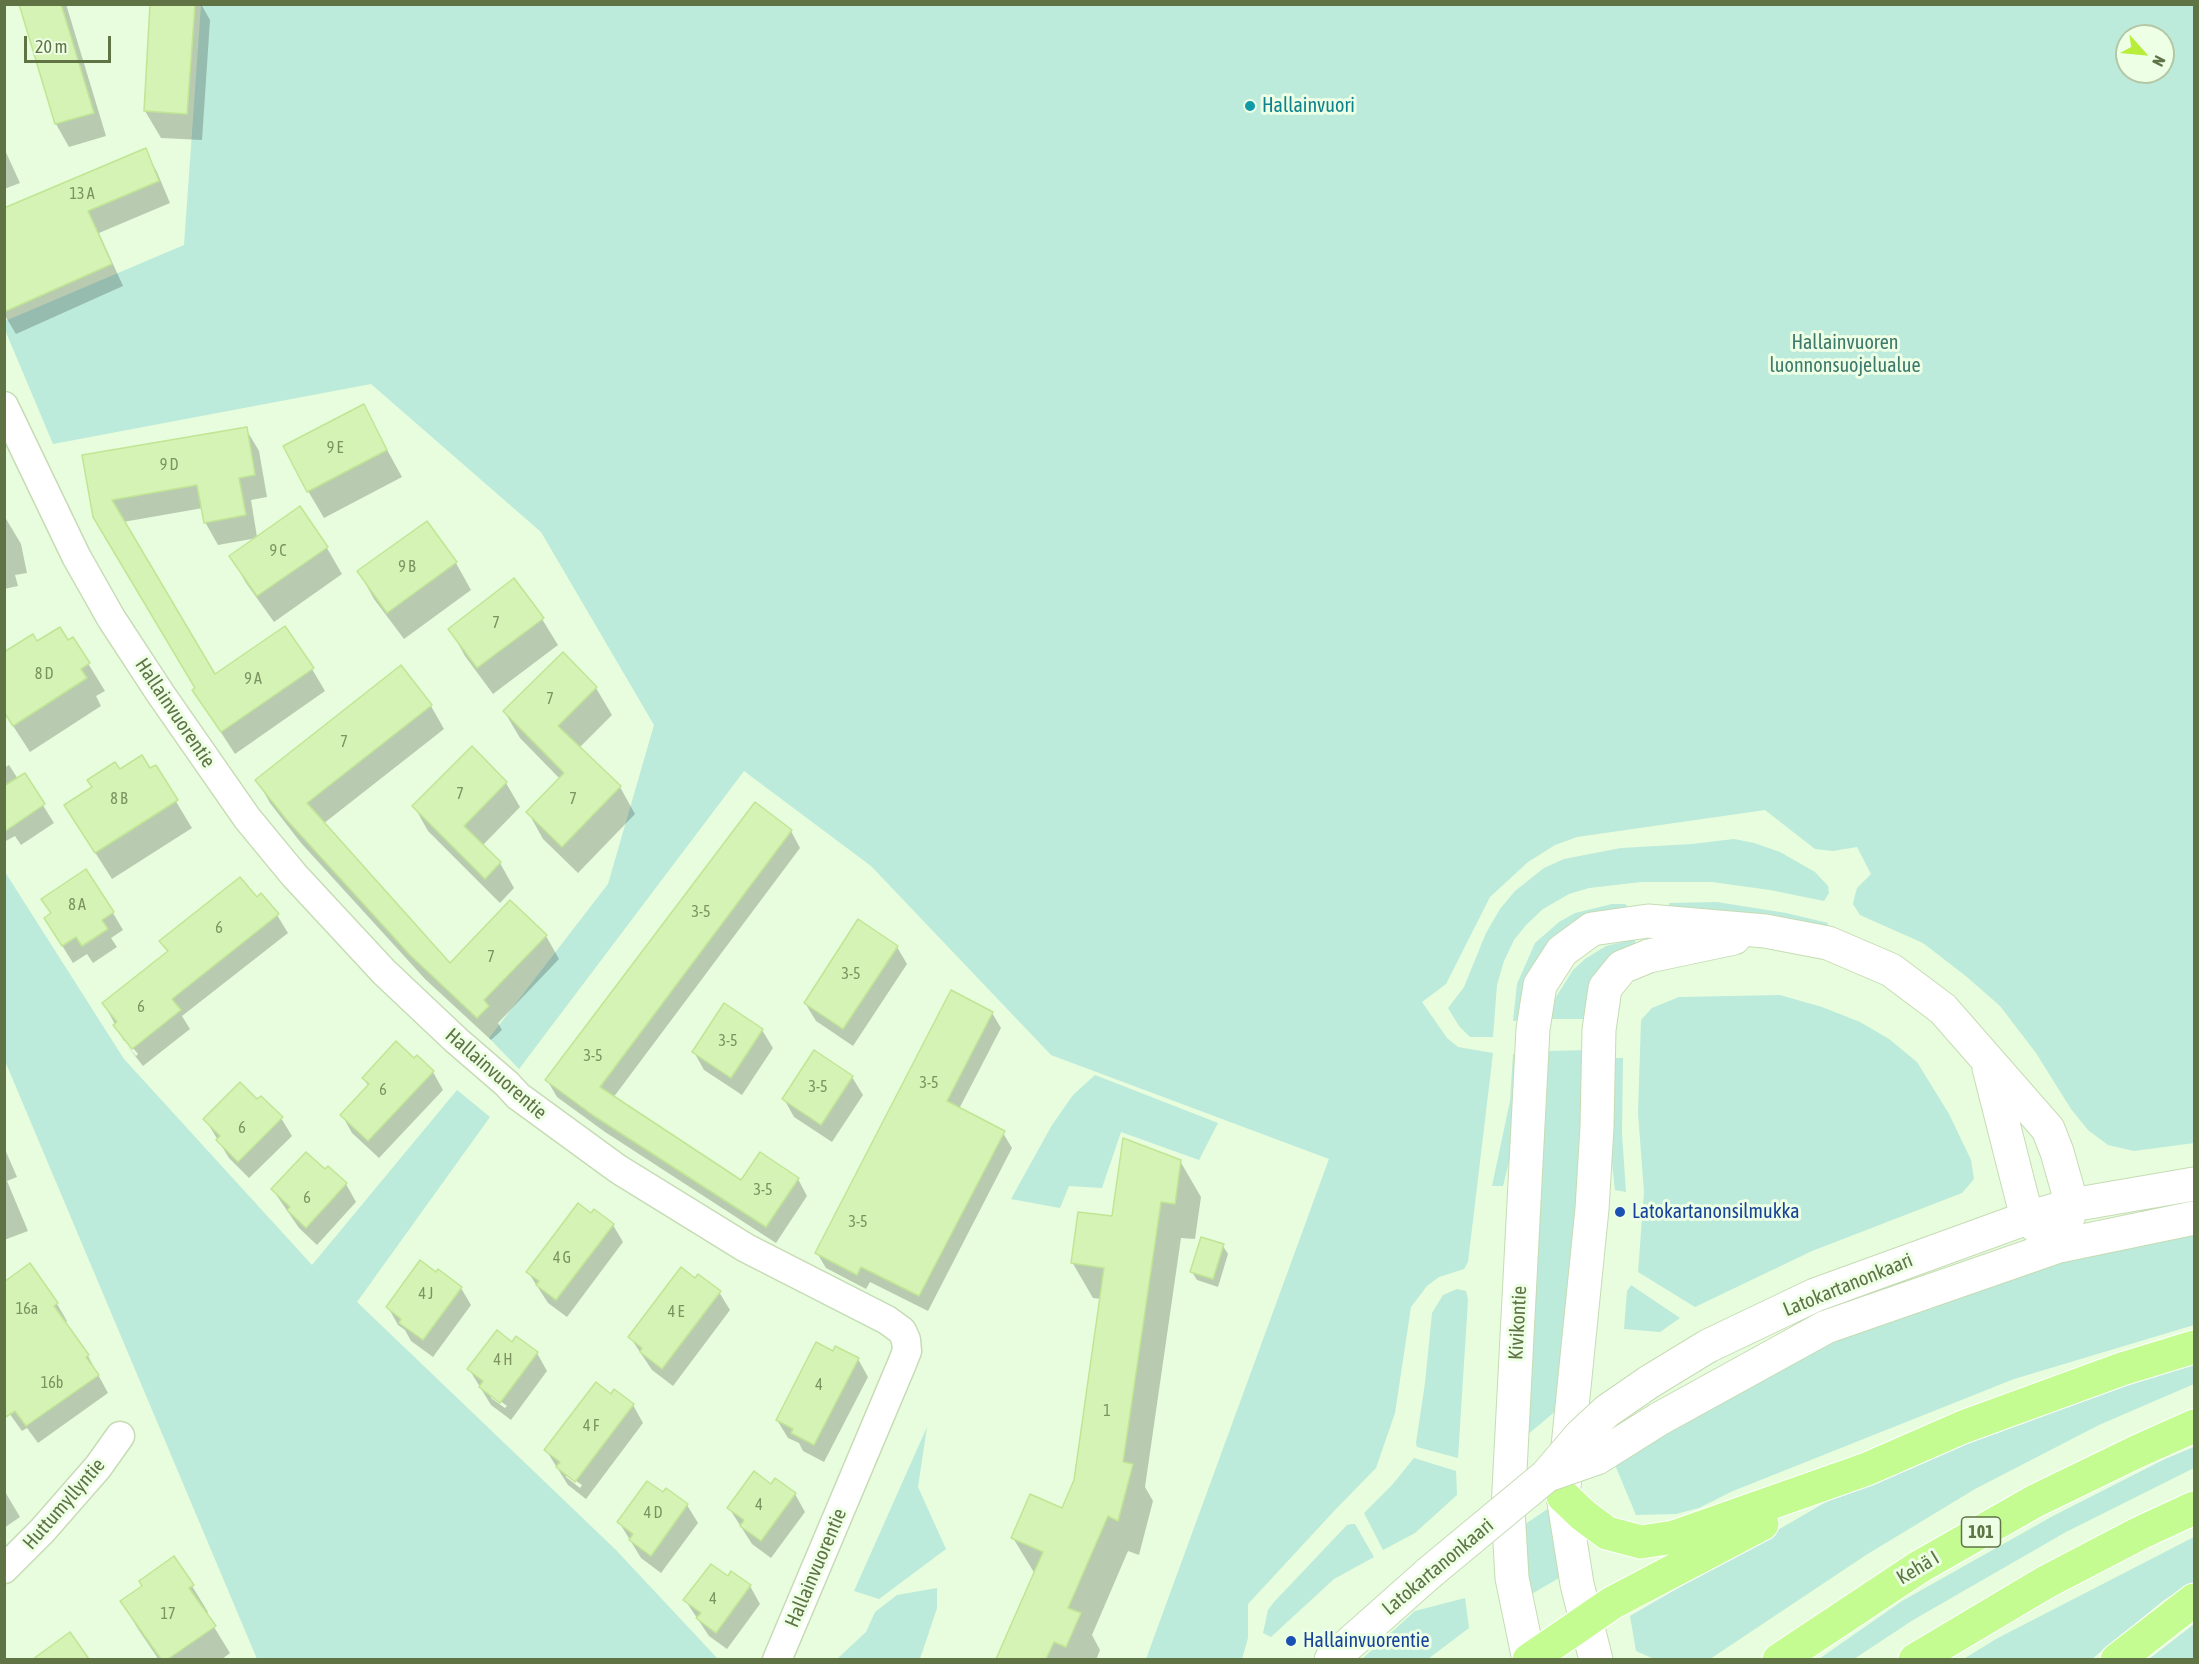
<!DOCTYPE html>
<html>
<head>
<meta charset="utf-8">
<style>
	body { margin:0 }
	#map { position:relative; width:2199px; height:1664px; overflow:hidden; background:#e7fddd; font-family:"Asap Condensed",sans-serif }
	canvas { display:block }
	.frame { position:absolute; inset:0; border:6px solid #5f7345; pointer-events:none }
	.north { position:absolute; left:2115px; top:24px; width:60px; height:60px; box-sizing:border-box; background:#edffe4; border:2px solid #b4c7a4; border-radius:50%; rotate:117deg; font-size:16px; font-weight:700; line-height:24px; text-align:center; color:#5f7345 }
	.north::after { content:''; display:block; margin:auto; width:21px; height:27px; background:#b8ed3c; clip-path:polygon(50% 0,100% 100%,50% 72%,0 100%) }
	.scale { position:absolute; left:24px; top:36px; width:87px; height:27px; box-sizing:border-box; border:3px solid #5f7345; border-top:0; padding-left:8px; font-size:18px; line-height:21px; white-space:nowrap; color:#5f7345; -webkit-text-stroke:4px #edffe4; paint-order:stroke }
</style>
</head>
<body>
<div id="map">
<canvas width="2199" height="1664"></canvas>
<div class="frame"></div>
<div class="north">N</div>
<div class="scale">20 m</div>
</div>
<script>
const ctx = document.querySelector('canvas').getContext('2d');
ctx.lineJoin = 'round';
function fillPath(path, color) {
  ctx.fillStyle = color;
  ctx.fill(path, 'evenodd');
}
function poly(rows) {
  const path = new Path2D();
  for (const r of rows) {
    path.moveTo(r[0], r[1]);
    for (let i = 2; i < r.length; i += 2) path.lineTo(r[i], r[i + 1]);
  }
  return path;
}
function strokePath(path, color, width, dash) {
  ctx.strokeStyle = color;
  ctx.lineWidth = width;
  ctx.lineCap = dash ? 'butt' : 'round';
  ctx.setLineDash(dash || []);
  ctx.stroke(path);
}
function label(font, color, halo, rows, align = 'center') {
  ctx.font = font + ' "Asap Condensed",sans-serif';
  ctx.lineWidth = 6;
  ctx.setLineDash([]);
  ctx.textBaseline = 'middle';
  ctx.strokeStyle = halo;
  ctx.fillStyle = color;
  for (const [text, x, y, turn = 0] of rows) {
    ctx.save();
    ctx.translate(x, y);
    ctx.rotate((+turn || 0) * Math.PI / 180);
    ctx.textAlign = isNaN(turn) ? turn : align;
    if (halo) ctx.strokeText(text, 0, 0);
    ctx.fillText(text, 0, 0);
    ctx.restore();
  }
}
const green = poly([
	[201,5,2194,5,2194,1143,2134,1151,2108,1145,2088,1130,2071,1109,2036,1053,2000,1006,1967,977,1923,943,1860,915,1853,904,1855,895,1857,888,1871,874,1857,847,1833,851,1815,849,1765,810,1577,837,1555,845,1528,862,1490,897,1446,984,1422,1002,1447,1038,1458,1047,1493,1053,1468,1262,1464,1269,1439,1277,1427,1286,1411,1307,1395,1413,1376,1468,1335,1510,1248,1604,1248,1638,1242,1659,1146,1659,1329,1159,1051,1055,871,866,744,771,519,1069,489,1038,608,884,654,725,541,532,371,384,53,444,5,330,5,321,184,245],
	[2127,36,2163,36,2163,72,2127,72],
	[1734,839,1754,843,1780,852,1815,872,1828,886,1829,893,1824,901,1770,890,1712,882,1641,882,1589,888,1569,894,1543,909,1526,925,1514,940,1504,961,1497,985,1493,1037,1470,1037,1459,1026,1448,1008,1464,987,1486,933,1500,909,1515,891,1544,868,1564,859,1621,848,1692,844],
	[5,872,124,1059,312,1265,457,1090,490,1117,357,1302,616,1550,718,1659,257,1659,5,1061],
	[1717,902,1786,913,1828,923,1826,929,1669,914,1669,903],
	[1612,904,1625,904,1636,914,1609,916,1525,1020,1513,1021,1517,984,1535,943,1559,922,1575,913],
	[1635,939,1636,949,1613,957,1597,971,1593,978,1587,1019,1550,1019,1556,997,1573,970,1585,959,1606,946],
	[1780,995,1822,1007,1860,1022,1889,1039,1917,1062,1949,1114,1971,1160,1974,1179,1962,1193,1812,1251,1695,1307,1638,1272,1644,1192,1638,1113,1641,1020,1652,1008,1679,997],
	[1589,1050,1580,1205,1557,1410,1521,1440,1546,1113,1548,1051],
	[1513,1054,1524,1055,1520,1118,1503,1186,1492,1186,1510,1101],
	[1611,1058,1623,1058,1622,1134,1626,1192,1615,1190,1609,1135],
	[1095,1075,1218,1123,1199,1160,1121,1132,1102,1188,1069,1186,1060,1208,1011,1199,1052,1125,1073,1095],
	[2194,1230,2194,1325,2014,1379,1733,1491,1699,1508,1676,1514,1636,1515,1615,1465,1667,1431,1805,1355,1919,1306,2033,1268],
	[1631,1285,1680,1318,1660,1332,1624,1329,1627,1291],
	[1457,1289,1466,1291,1468,1300,1458,1458,1417,1447,1416,1443,1425,1383,1432,1313,1443,1295],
	[2194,1358,2194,1384,2099,1425,1975,1489,1866,1555,1710,1659,1654,1659,1636,1651,1630,1616,1826,1502,1997,1426],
	[927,1427,918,1487,946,1549,879,1599,854,1591],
	[2194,1447,2194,1468,2066,1532,1913,1620,1854,1659,1819,1659,1902,1601,2053,1516,2165,1459],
	[1414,1458,1456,1471,1457,1495,1415,1533,1383,1550,1364,1513,1392,1485],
	[1555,1504,1564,1575,1530,1595,1521,1527],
	[1352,1524,1355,1524,1374,1557,1334,1579,1271,1637,1263,1633,1268,1610,1274,1602,1347,1525],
	[2194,1537,2194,1582,2164,1600,2092,1659,1962,1660,1996,1639],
	[937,1588,937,1608,920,1659,837,1659,866,1632,875,1612,897,1595],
	[1465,1598,1469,1628,1428,1659,1362,1659,1415,1611],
	[2193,1625,2194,1659,2149,1659]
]);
const shadow = poly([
	[21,4,66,4,106,136,69,147,56,124],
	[152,4,201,4,210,20,202,140,161,138,145,111],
	[4,148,20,183,4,189],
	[145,150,157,172,170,203,99,233,123,286,16,334,4,314,4,209],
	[363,406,402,477,324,518,308,491],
	[246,429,259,451,267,497,251,500,257,537,327,548,342,574,274,622,246,583,231,556,257,538,218,545,205,522,203,508,123,522,215,676,312,669,325,691,235,754,194,691,197,689,84,456],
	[5,517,21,544,27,573,15,575,18,586,4,589],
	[426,523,456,563,471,590,404,639,374,599,359,572],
	[542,619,558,645,493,694,465,656,450,629],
	[73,639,105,691,96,696,101,706,30,752,4,712,37,643,68,643],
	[563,654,596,688,612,715,579,748,620,787,635,814,578,873,543,839,528,812,560,779,520,738,504,711],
	[431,706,444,729,323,824,450,965,546,936,559,959,498,1023,502,1030,491,1040,425,979,301,843,270,803,257,780],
	[9,765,18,779,24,775,54,823,21,845,15,836,4,842,4,768],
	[155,767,192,828,112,879,82,832,119,772,150,771],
	[506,783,520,807,482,846,500,863,514,888,500,903,428,831,414,806],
	[791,831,800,848,613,1098,742,1182,798,1179,807,1196,776,1243,605,1132,557,1097,547,1080],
	[43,899,113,913,123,930,111,938,117,947,93,963,87,954,73,963,56,936,52,914],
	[256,899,277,915,288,933,182,1016,190,1029,143,1066,125,1043,124,1042,136,1056,138,1054,127,1041,124,1041,104,1004,168,953,161,941],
	[897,947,907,964,853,1046,816,1021,805,1003],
	[992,1013,1001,1028,959,1109,1003,1133,1012,1148,928,1311,870,1282,866,1289,826,1268,817,1253],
	[762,1030,773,1048,742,1095,704,1070,694,1052],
	[414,1060,433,1072,443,1090,379,1158,352,1133,342,1115,369,1087,363,1078],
	[852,1077,863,1095,832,1142,794,1117,784,1099],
	[257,1101,281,1118,292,1136,249,1178,229,1158,205,1119],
	[4,1147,17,1177,7,1181,28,1231,4,1240],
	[1180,1161,1201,1197,1195,1239,1181,1238,1145,1487,1153,1501,1139,1555,1128,1551,1092,1635,1100,1650,1096,1660,998,1660,1035,1574,1013,1538,1063,1510,1075,1481,1101,1299,1093,1298,1072,1262,1113,1218],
	[328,1168,346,1184,356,1202,317,1245,299,1228,273,1190,325,1171],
	[591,1215,613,1225,623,1242,567,1317,548,1303,528,1272],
	[1223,1246,1228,1254,1218,1287,1197,1280,1192,1272],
	[29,1266,57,1304,67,1321,65,1323,88,1356,108,1393,38,1443,27,1428,22,1431,4,1406],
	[695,1280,719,1292,730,1310,673,1386,652,1370,630,1337],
	[461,1288,471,1305,433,1357,411,1341,405,1330,398,1325,388,1307],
	[513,1344,537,1353,547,1371,511,1420,491,1405,469,1369],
	[491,1394,507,1406,505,1408,491,1398],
	[834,1353,858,1359,868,1377,824,1462,803,1451,799,1443,788,1438,777,1420],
	[611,1396,633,1405,643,1423,586,1499,568,1485,546,1450],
	[566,1474,582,1485,580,1488,566,1477],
	[772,1486,795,1494,805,1512,771,1558,752,1544,729,1508],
	[4,1490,20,1517,4,1528],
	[663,1495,687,1505,698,1523,661,1573,641,1558,619,1522],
	[728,1578,750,1586,760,1604,727,1649,709,1636,685,1600],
	[144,1586,192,1586,208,1612,206,1614,230,1653,221,1660,159,1660,138,1629,122,1602],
	[69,1635,87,1660,35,1660]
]);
const building = poly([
	[19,4,61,4,94,113,55,124,19,4],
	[150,4,195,4,187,114,144,111,150,4],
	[146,148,159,181,88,211,112,264,4,312,4,208,146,148],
	[364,404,387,450,307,492,283,446,364,404],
	[247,427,255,475,239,478,246,515,204,523,197,485,112,500,215,674,285,626,314,668,221,732,192,690,195,688,93,517,82,455,247,427],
	[300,506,328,547,257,596,229,556,300,506],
	[427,521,457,562,387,613,357,571,427,521],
	[514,578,544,618,477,668,448,629,514,578],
	[60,627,68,640,73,637,90,663,81,669,87,678,13,726,4,712,4,652,33,634,37,641,60,627],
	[563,652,597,687,558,726,621,786,562,847,526,812,564,773,503,711,563,652],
	[401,665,432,705,307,803,450,963,510,900,547,935,484,1000,489,1006,477,1018,410,955,286,819,255,780,401,665],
	[472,746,507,782,464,826,501,862,485,879,412,806,472,746],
	[142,755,150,768,156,765,178,800,95,853,64,805,92,787,87,780,115,762,120,769,142,755],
	[25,773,45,804,4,832,4,786,25,773],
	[755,802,792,830,600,1087,741,1180,760,1152,799,1178,766,1227,594,1116,545,1080,755,802],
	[86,869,114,912,102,920,108,929,82,946,76,937,62,946,44,918,51,913,41,899,86,869],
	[240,877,257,897,261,893,279,914,172,999,181,1010,132,1049,113,1025,117,1022,102,1003,168,951,159,941,240,877],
	[858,919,898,946,843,1029,804,1003,858,919],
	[951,990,993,1012,947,1101,1005,1131,919,1296,861,1267,857,1275,815,1253,951,990],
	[724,1003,763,1029,731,1078,692,1052,724,1003],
	[396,1041,414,1058,417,1055,434,1071,368,1141,340,1115,369,1084,362,1078,396,1041],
	[814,1050,853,1076,821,1125,782,1099,814,1050],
	[240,1082,257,1099,261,1096,283,1117,238,1162,216,1140,220,1136,203,1119,240,1082],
	[1123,1138,1181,1160,1175,1204,1161,1202,1123,1462,1133,1464,1118,1521,1108,1516,1068,1608,1081,1613,1066,1647,1054,1642,1046,1659,996,1659,1043,1552,1011,1538,1030,1494,1062,1508,1074,1480,1104,1268,1071,1263,1078,1212,1112,1216,1123,1138],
	[306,1152,325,1169,328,1166,347,1183,306,1228,287,1210,290,1207,271,1189,306,1152],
	[578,1203,591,1213,594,1209,614,1224,556,1300,536,1285,539,1281,526,1272,578,1203],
	[1201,1237,1224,1244,1213,1279,1190,1272,1201,1237],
	[420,1260,436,1272,438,1269,462,1287,423,1340,399,1323,401,1319,386,1307,420,1260],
	[30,1263,58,1303,54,1306,89,1355,86,1357,99,1375,26,1426,15,1411,4,1418,4,1282,30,1263],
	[681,1267,695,1278,698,1274,721,1291,662,1369,640,1352,642,1348,628,1337,681,1267],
	[497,1330,512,1342,516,1336,538,1352,500,1403,479,1387,483,1381,467,1369,497,1330],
	[816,1342,833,1351,835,1346,859,1358,814,1445,791,1433,793,1429,776,1420,816,1342],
	[596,1382,611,1394,614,1389,634,1404,575,1482,556,1467,560,1462,544,1450,596,1382],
	[754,1471,771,1484,775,1478,796,1493,761,1541,740,1526,744,1520,727,1508,754,1471],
	[647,1481,663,1492,666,1488,688,1504,651,1556,629,1540,633,1534,617,1522,647,1481],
	[174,1556,194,1585,189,1588,216,1626,168,1659,161,1659,120,1601,142,1586,139,1581,174,1556],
	[711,1564,728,1576,731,1571,751,1585,716,1633,696,1618,701,1613,683,1600,711,1564],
	[70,1632,89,1659,33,1659,70,1632]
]);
const minor = poly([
	[4,406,76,556,111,618,160,693,247,818,294,875,384,972,456,1040,507,1084,518,1096,618,1169,746,1248,887,1320,902,1331,906,1340,907,1351,901,1366,777,1660],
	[4,1569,42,1531,98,1467,120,1436]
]);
const tertiary = poly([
	[1989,1068,2027,1218,2043,1232],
	[1649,1382,1708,1346,1815,1295,2027,1218,2072,1205,2194,1184],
	[1659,1419,1826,1327,2059,1246,2194,1218],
	[1331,1660,1429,1573],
	[1529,1660,1512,1578,1508,1509,1533,1029,1540,985,1562,951,1592,929,1648,921,1765,931,1828,943,1891,970,1943,1009,2048,1129,2057,1152,2072,1205,2059,1246],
	[1596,1660,1577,1584,1563,1496,1592,1209,1597,1127,1599,1030,1605,988,1622,967,1649,956,1734,938]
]);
const trunk = poly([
	[1563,1496,1583,1515,1607,1533,1641,1542,1674,1537,1867,1469,1963,1427,2122,1369,2194,1347],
	[1529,1660,1612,1603,1762,1524],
	[1779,1660,1919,1567,2035,1501,2136,1452,2194,1426],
	[1915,1660,2046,1582,2140,1533,2194,1508],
	[2117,1660,2194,1600]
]);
const tertiaryBridge = poly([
	[1548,1475,1597,1458,1659,1419],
	[1429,1573,1546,1476,1581,1435,1607,1411,1649,1382]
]);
const markers = [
	[1250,106,6,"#0f9aa8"],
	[1620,1212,6,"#1a4fb4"],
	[1291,1641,6,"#1a4fb4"]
];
const numberNames = [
	["13 A",82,194],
	["9 E",335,448],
	["9 D",169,465],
	["9 C",278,551],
	["9 B",407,567],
	["7",496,623],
	["8 D",44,674],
	["9 A",253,679],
	["7",550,699],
	["7",344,742],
	["7",460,794],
	["8 B",119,799],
	["7",573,799],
	["8 A",77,905],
	["3-5",701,912],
	["6",219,928],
	["7",491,957],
	["3-5",851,974],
	["6",141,1007],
	["3-5",728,1041],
	["3-5",593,1056],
	["3-5",929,1083],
	["3-5",818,1087],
	["6",383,1090],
	["6",242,1128],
	["3-5",763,1190],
	["6",307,1198],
	["3-5",858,1222],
	["4 G",562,1258],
	["4 J",426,1294],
	["16a",27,1309],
	["4 E",676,1312],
	["4 H",503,1360],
	["16b",52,1383],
	["4",819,1385],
	["1",1107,1411],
	["4 F",591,1426],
	["4",759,1505],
	["4 D",653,1513],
	["4",713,1599],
	["17",168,1614]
];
const shields = [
	[1981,1532,39]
];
const shieldNames = [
	["101",1981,1532]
];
const cultureNames = [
	["Hallainvuori",1262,106]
];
const parkNames = [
	["Hallainvuoren",1845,343],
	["luonnonsuojelualue",1845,366]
];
const streetNames = [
	["Hallainvuorentie",175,713,56],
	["Hallainvuorentie",496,1074,41],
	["Latokartanonkaari",1848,1285,-22],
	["Kivikontie",1518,1323,-87],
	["Huttumyllyntie",64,1504,-49],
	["Latokartanonkaari",1438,1567,-40],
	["Hallainvuorentie",816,1568,-67],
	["Kehä I",1918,1568,-31]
];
const transitNames = [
	["Latokartanonsilmukka",1632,1212],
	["Hallainvuorentie",1303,1641]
];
fillPath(green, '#bceadb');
fillPath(shadow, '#0003');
fillPath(building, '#d5f3b4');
strokePath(building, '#c0e694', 1.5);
strokePath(minor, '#c6dcb4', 31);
strokePath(tertiary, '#c6dcb4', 35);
strokePath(trunk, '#fff', 35);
strokePath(minor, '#fff', 28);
strokePath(tertiary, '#fff', 33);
strokePath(trunk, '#c4fc92', 33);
strokePath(tertiaryBridge, '#c6dcb4', 35, []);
strokePath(tertiaryBridge, '#fff', 33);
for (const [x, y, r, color] of markers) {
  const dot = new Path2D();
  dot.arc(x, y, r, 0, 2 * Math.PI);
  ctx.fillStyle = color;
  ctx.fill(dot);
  strokePath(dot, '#edffe4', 2);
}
label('16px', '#7c9361', null, numberNames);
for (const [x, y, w] of shields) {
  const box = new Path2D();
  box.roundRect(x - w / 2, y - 15, w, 30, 4.5);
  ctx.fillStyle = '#edffe4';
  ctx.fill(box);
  strokePath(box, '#5f7345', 1.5);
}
label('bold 18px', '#5f7345', null, shieldNames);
label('20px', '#0d838f', '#edffe4', cultureNames, 'left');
label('20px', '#3d796c', '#edffe4', parkNames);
label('20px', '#5f7345', '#edffe4', streetNames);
label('20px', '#164399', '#edffe4', transitNames, 'left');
</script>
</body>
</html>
